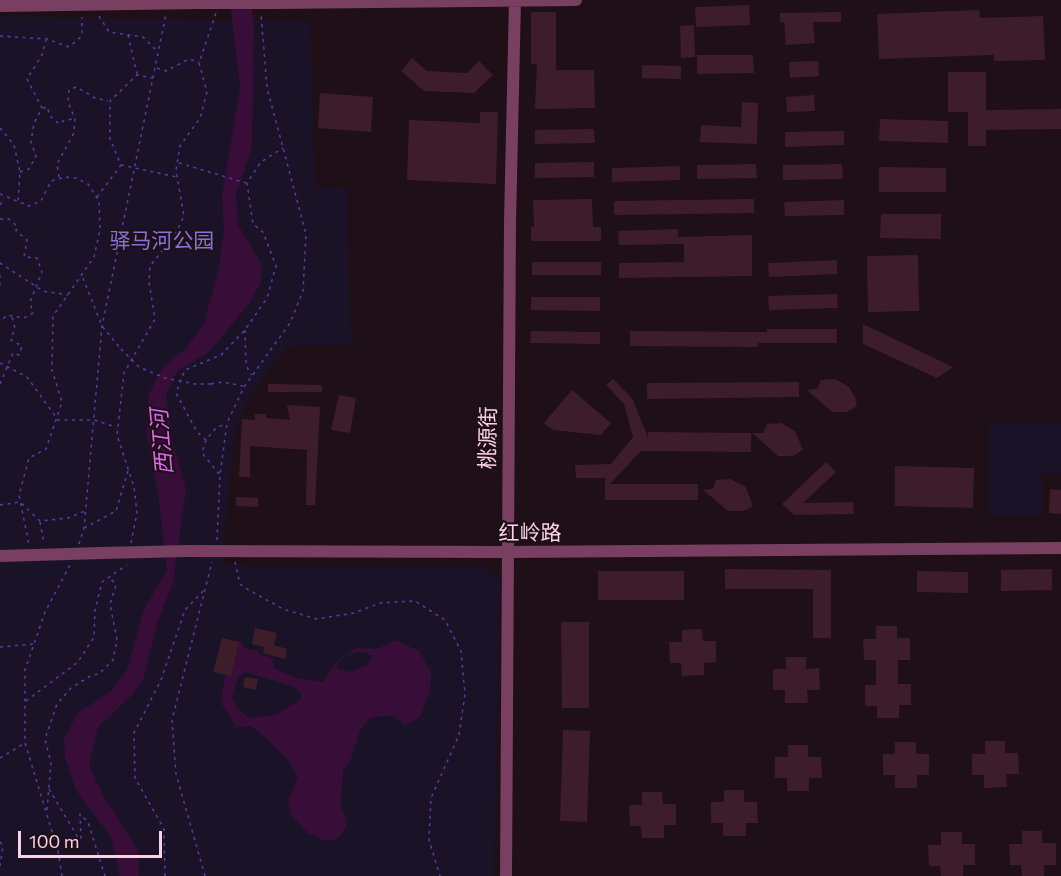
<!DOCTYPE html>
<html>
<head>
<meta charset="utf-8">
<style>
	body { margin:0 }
	#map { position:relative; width:1061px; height:876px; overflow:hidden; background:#1f0f16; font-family:Commissioner,sans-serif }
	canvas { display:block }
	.scale { position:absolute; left:18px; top:831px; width:144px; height:27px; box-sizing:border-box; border:3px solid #fad2e6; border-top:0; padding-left:8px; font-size:18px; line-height:21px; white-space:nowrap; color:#fad2e6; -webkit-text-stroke:4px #1f0f16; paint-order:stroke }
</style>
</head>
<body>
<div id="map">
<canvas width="1061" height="876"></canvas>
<div class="scale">100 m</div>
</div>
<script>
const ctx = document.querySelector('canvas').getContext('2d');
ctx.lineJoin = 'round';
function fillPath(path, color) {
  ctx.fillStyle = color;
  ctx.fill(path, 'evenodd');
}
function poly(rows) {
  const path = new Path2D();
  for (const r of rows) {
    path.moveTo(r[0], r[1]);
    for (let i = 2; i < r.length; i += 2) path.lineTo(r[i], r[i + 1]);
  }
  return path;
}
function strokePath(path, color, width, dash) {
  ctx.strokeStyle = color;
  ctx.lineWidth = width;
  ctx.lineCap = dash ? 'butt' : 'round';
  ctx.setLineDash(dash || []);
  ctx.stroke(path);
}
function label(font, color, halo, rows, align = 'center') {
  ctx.font = font + ' Commissioner,"Noto Sans SC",sans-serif';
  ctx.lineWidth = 4.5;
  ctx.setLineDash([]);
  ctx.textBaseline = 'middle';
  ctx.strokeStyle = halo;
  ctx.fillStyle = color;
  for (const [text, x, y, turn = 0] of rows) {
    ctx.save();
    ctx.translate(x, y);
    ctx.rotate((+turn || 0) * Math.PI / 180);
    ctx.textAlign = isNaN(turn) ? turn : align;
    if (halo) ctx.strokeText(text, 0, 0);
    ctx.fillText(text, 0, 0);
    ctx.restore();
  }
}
const green = poly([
	[0,17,310,21,315,188,347,187,351,345,286,347,250,396,235,432,222,565,481,567,500,577,494,876,0,876],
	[989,423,1061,424,1061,474,1042,474,1042,516,989,516]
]);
const water = poly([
	[230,0,251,0,254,26,252,147,236,195,238,225,262,265,260,284,250,302,209,352,177,371,166,394,173,444,186,489,173,583,157,623,144,677,134,693,98,727,89,764,103,796,138,850,139,876,120,876,111,837,76,790,65,757,64,738,78,713,110,692,127,670,144,609,167,571,158,492,147,438,148,396,163,367,186,348,204,324,219,267,224,229,222,196,240,87],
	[395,640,419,651,431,672,430,692,420,717,405,725,392,715,370,718,360,730,351,759,343,770,341,807,347,820,346,826,341,835,332,841,323,840,308,833,291,815,288,801,298,777,288,760,259,732,250,726,236,727,228,714,221,703,225,675,231,676,239,642,243,644,243,648,259,651,258,654,273,659,274,668,299,679,323,682,334,664,357,648,377,649],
	[358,652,366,652,371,656,368,665,351,672,338,669,337,664,345,657],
	[246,672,294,687,301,693,301,699,276,715,248,718,236,706,232,697,238,677]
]);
const building = poly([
	[749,5,750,25,696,27,695,7],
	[979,10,980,18,1043,16,1045,60,994,61,994,55,879,59,877,14],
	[531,12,556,12,556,70,594,70,595,108,535,109,537,64,531,64],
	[841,12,841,22,813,22,815,43,786,45,784,22,780,22,780,13],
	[694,25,695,57,681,58,680,26],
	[697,55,753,55,754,73,697,74],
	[412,58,427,71,467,73,479,61,493,75,474,93,424,91,401,71],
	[818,61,819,76,790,78,789,62],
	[642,65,681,66,681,79,642,78],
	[948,72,986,72,986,110,1061,109,1061,129,986,130,986,146,968,146,968,112,948,112],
	[320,93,373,97,371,132,318,128],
	[814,95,815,111,787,112,786,97],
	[742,102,758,103,757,144,700,142,701,125,741,127],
	[480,112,498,112,496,184,407,180,409,120,480,123],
	[880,119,948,121,948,143,879,141],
	[594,129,595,143,535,144,535,130],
	[844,131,844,145,785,147,785,132],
	[594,162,594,177,535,178,535,163],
	[756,164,757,178,697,179,697,165],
	[842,164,843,179,783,180,783,165],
	[680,166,680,180,612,182,612,168],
	[879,167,946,168,946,192,879,192],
	[592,199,593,227,601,227,601,241,531,241,531,227,534,227,533,200],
	[754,199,754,213,614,215,614,201],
	[844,200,844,215,785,216,784,202],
	[881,214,941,214,941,239,880,238],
	[678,229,678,237,752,235,752,276,619,278,619,263,684,262,684,244,619,245,618,231],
	[918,255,919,311,868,312,867,256],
	[837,260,837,274,769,277,768,263],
	[532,262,601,262,601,275,532,275],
	[837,294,838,308,769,310,768,296],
	[531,297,600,297,600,311,531,310],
	[863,324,953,367,937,378,863,344],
	[767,329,837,329,837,343,758,343,758,347,630,346,630,331,767,332],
	[531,331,600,332,600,344,530,343],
	[613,379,632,398,648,437,648,432,751,433,751,452,641,451,610,484,698,484,698,500,605,500,605,478,576,478,575,465,611,464,633,437,624,404,606,385],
	[835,379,849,387,855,397,857,406,847,412,832,412,807,390,817,389,821,380],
	[799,382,799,397,647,399,647,383],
	[268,384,322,385,322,392,268,392],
	[572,390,611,423,601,435,553,430,544,423],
	[339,395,356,398,350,433,331,430],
	[287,405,320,407,315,505,306,505,307,450,250,446,250,477,239,477,242,419,255,420,255,414,266,414,266,418,290,420],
	[781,423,795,431,803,450,793,456,778,456,752,433,763,433,767,424],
	[826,462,836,472,803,503,853,502,854,514,794,515,782,504],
	[895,466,974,468,973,508,895,506],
	[730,479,745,486,753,506,743,511,728,511,703,490,713,489,716,480],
	[1050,489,1061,490,1061,514,1049,513],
	[236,497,258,498,258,507,236,506],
	[725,569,831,570,831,638,813,638,813,589,725,589],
	[1052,569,1052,590,1001,591,1001,570],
	[598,571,684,571,684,600,598,600],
	[917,571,968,572,968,593,917,592],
	[561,622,589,622,589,708,562,708],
	[876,626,897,626,897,638,910,638,910,660,898,660,898,684,911,684,911,705,899,705,899,718,877,718,877,706,865,706,865,685,876,685,876,660,864,660,863,639,876,639],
	[255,628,277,633,274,645,287,649,285,659,263,653,264,647,252,644],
	[702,629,703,641,716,641,716,662,704,663,704,675,682,676,681,663,670,663,669,642,682,642,682,630],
	[222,638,239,642,231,676,213,672],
	[786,657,806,657,806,669,819,668,820,690,807,690,808,703,785,703,785,690,773,690,773,669,786,669],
	[245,677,258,679,256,690,243,687],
	[563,730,590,731,587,822,560,821],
	[985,741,1005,741,1005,753,1018,753,1019,774,1006,774,1007,787,984,788,984,775,972,775,972,754,985,754],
	[895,742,916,742,916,754,929,754,929,775,917,775,917,788,895,788,895,775,883,775,883,754,895,754],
	[788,745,808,745,808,757,821,757,822,778,809,778,809,791,787,791,787,778,775,778,775,757,788,757],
	[724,790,744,790,744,802,757,802,758,823,746,823,746,836,723,836,723,823,711,823,711,802,724,802],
	[642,792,662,792,663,804,676,804,676,825,664,825,664,838,642,838,641,826,630,826,629,805,642,805],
	[1022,831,1042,831,1042,843,1056,843,1056,865,1044,865,1044,876,1022,876,1021,865,1010,865,1009,844,1022,844],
	[941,832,962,832,962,844,975,844,975,865,963,865,963,876,941,876,940,866,929,866,928,845,941,845]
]);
const path = poly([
	[99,16,109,32,143,37,158,52],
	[128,35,137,74],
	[0,36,47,39,69,47,82,36,82,17],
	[157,68,166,71,189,59,199,62],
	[43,108,48,107,49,115,59,124,65,120,74,119],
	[0,128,14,145,20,172,18,202],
	[179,163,246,183],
	[121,165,177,177],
	[20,172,29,169,36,156,31,142,34,123,42,108,27,79,42,55,46,40],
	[59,177,57,164,74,133,75,119,68,102,69,90,76,87,95,98,108,101],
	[0,194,29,206,41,201,51,181,65,177,76,178,88,184,99,201,100,230,94,257,53,316,52,370,62,402,46,449,29,458,19,495,29,545],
	[97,197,121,165,110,139,110,101,137,75,153,78],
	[0,205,4,198],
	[0,219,9,219,17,226,16,231,27,240,24,257,37,258,42,272,30,302,33,313,24,318,7,315,0,322],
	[0,263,43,291,68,295],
	[0,275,0,289],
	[83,278,102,326,121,349],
	[245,330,246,365,251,375],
	[0,363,27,377,58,420,94,420,116,427],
	[0,384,13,353,19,355,22,346,11,340,15,328,12,317],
	[211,384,223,382,243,386],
	[206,440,197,432,176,393,185,370,221,355,245,330,267,298,276,266,263,232,253,224,247,183,261,162,283,148],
	[219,474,202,453,206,440,215,429,226,423],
	[0,505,20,502,40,521,68,518,85,511],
	[40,522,44,544],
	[84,528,116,511,128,471],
	[217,540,220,475,227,423,244,387,290,323,303,291,306,234,267,88,261,14],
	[131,543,137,513,134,487,117,435,124,373,155,319,149,282,150,266,175,235,184,216,176,170,180,146,200,118,207,92,199,63,216,13],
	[79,544,84,528,102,326,166,14],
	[235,562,240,584,247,589,283,609,317,619,354,613,380,603,415,601,445,620,461,651,465,694,459,735,431,798,429,840,440,876],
	[0,647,33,644],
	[26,701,78,662,94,637,95,610,102,582,127,565],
	[0,758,25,743],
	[49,789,77,836,81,839,80,814,88,822,105,876],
	[47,810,51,763,45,739,57,704,71,688,92,675,99,674,113,660,117,640,110,604,116,585,110,578],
	[0,842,3,846,0,866],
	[62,876,58,851,25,743,25,670,45,612,70,565],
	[165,876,164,829,135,778,134,733,161,680,185,610,205,589],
	[205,876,176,774,172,720,212,562]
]);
const tertiary = poly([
	[274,3,576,0],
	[0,6,199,3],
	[188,551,507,552,1061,548],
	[0,556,102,553],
	[506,876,510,222,515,0]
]);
const pathBridge = poly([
	[121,349,139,367,165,378,195,384,211,384]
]);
const tertiaryBridge = poly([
	[199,3,274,3],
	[102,553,188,551]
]);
const parkNames = [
	["驿马河公园",162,241]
];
const streetNames = [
	["桃源街",488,438,-89],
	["红岭路",530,533]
];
const waterNames = [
	["西江河",162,442,-95]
];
fillPath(green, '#1a1328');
fillPath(water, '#380e38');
fillPath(building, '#3e1d2b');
strokePath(path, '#5c3ba5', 1.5, [3, 4.5]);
strokePath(tertiary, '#793f61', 12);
strokePath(pathBridge, '#5c3ba5', 1.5, [3, 4.5]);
strokePath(tertiaryBridge, '#793f61', 12);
label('21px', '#8275d6', '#1f0f16', parkNames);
label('21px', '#fad2e6', '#1f0f16', streetNames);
label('italic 22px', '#da6bef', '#1f0f16', waterNames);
</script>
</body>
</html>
